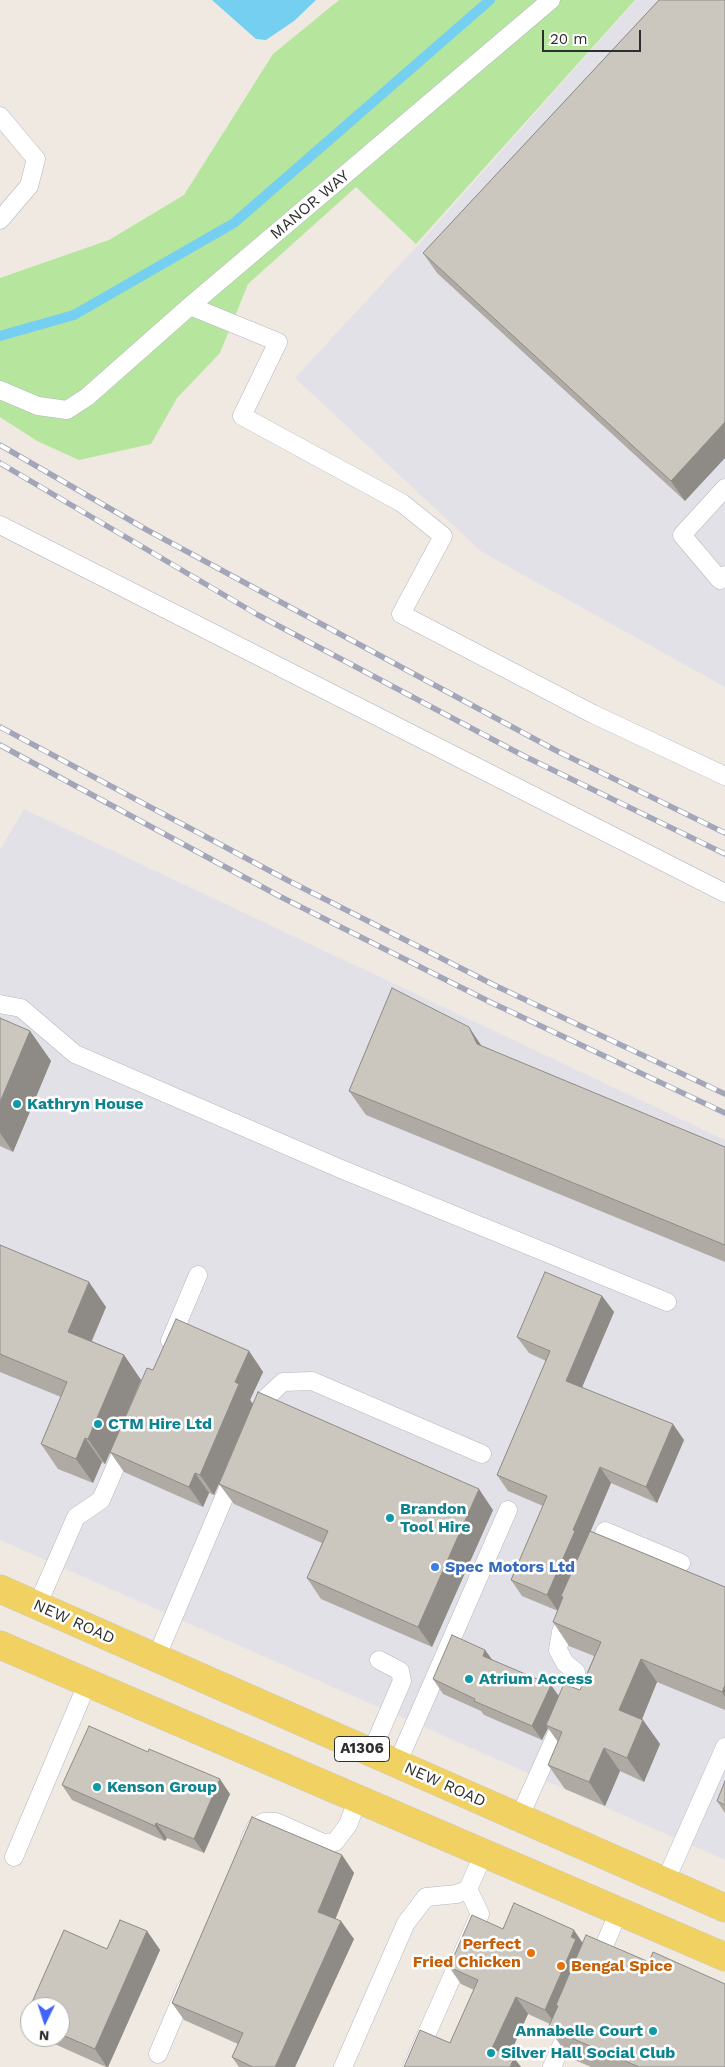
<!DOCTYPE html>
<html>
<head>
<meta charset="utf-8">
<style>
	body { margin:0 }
	#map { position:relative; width:725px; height:2067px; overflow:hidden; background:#efe9e1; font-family:"Work Sans",sans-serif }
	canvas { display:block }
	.north { position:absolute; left:20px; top:1997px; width:50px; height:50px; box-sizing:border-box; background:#fff; border:1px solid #ababab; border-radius:50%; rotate:184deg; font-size:14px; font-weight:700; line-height:20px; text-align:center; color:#2e2e2e }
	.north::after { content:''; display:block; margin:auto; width:18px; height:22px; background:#4264fb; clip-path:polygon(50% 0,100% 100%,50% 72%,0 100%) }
	.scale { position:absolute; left:542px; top:30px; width:99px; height:22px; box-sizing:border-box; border:2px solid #2e2e2e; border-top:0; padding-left:6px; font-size:15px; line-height:18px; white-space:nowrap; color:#2e2e2e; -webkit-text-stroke:4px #fff; paint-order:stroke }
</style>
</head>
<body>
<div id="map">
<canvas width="725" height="2067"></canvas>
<div class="north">N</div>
<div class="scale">20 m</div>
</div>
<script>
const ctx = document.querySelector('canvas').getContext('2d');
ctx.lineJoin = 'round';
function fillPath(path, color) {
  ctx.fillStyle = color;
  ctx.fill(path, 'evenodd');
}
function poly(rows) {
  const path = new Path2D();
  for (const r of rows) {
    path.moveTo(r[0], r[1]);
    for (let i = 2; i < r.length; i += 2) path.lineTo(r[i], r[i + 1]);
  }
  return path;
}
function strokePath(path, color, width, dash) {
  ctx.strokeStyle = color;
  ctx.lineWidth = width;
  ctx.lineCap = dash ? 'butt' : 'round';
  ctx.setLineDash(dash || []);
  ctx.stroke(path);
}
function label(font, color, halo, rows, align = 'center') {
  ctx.font = font + ' "Work Sans",sans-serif';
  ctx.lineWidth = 5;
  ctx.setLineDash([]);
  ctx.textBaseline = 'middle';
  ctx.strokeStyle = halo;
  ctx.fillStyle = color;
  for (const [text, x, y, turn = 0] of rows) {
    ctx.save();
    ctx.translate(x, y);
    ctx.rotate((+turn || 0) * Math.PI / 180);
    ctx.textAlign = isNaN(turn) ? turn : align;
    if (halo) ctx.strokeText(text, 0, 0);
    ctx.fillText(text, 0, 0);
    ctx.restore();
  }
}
const industrial = poly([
	[636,0,725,0,725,687,482,552,295,378,418,245],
	[24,809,725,1140,725,1860,0,1540,0,850]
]);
const green = poly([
	[339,0,635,0,416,244,356,187,248,284,220,353,177,398,151,444,79,460,37,441,0,417,0,278,109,240,184,195,273,54]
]);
const water = poly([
	[212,0,316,0,294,21,266,40,256,39]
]);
const stream = poly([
	[0,336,74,315,234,223,490,0]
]);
const lane = poly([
	[0,116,36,159,29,186,0,220],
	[190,306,278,342,242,416,402,503,443,536,401,614,593,714,725,776],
	[0,390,38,406,67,410,87,397,190,306,551,0],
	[725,488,682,535,720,580,725,575],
	[0,525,725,893],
	[0,1004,21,1008,75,1054,341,1169,667,1302],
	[170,1341,198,1275],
	[258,1418,268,1396,283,1382,312,1381,482,1454],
	[593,1559,605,1531,681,1563],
	[37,1606,76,1517,101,1500,127,1440],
	[156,1658,235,1472],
	[371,1753,402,1681,400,1671,379,1660],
	[397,1764,508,1510],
	[519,1818,576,1691,576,1672,565,1663,558,1650,561,1632,570,1613],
	[250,1840,256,1827,264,1822,276,1822,323,1843,335,1842,348,1825,358,1798],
	[14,1857,87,1684],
	[665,1882,725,1747],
	[596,1965,619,1911],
	[158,2054,186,1988],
	[343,2067,406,1923,426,1897,457,1894,468,1889,484,1853],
	[412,2067,480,1914,468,1889],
	[552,2067,571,2024]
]);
const primary = poly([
	[0,1589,725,1908],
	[0,1645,725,1957]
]);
const rail = poly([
	[0,445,147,530,555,750,725,833],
	[0,463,258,615,522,755,725,854],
	[0,727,287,880,496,986,725,1094],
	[0,745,279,896,488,1001,725,1113]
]);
const wall = poly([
	[659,0,685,501,437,273,423,253],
	[0,1018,30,1031,51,1061,13,1152,0,1146],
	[482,1047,725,1147,725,1262,366,1115,349,1091],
	[0,1245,106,1307,92,1341,124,1355,141,1380,105,1464,102,1462,93,1483,58,1469,41,1444,61,1397,0,1372],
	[602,1296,614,1312,582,1387,684,1440,657,1503,611,1483,590,1531,725,1587,725,1710,657,1682,642,1719,660,1744,644,1782,620,1771,605,1806,565,1789,548,1765,558,1742,548,1728,542,1740,484,1715,481,1711,443,1694,433,1679,485,1650,492,1660,558,1696,580,1690,594,1656,569,1646,553,1622,558,1611,522,1596,511,1580,543,1506,508,1491,497,1475,546,1361,529,1353,517,1337],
	[249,1351,263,1372,250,1400,253,1404,214,1495,209,1493,203,1507,124,1472,110,1452,153,1370],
	[219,1484,493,1510,432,1647,321,1599,307,1578,322,1543,234,1504],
	[725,1781,725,1813,717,1801],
	[62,1785,230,1794,204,1853,167,1838,165,1841,72,1800],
	[342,1855,354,1873,335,1919,354,1939,295,2067,239,2067,232,2057,238,2044,184,2020,172,2003],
	[120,1920,147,1931,160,1950,108,2067,106,2067,39,2037,60,2037,60,2007,30,2007,30,2025,25,2018,64,1930,107,1949],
	[503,1929,583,1943,725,2067,591,2067,570,2058,548,2028,550,2024,528,2014,509,2056,514,2058,521,2067,404,2067,450,2043,474,1990,461,1984,449,1967]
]);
const shadedWall = poly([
	[725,422,725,458,685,501,671,481],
	[469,1027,485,1051,477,1044],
	[30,1031,51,1061,13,1152,0,1133,0,1102],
	[89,1282,106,1307,85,1356,68,1332],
	[602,1296,614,1312,578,1397,566,1381],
	[249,1351,263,1372,250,1400,253,1404,214,1495,200,1475,235,1382],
	[124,1355,141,1380,105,1464,88,1439],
	[673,1424,684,1440,657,1503,646,1487],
	[85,1438,102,1462,93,1483,76,1459],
	[600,1467,611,1483,563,1597,561,1596,564,1599,558,1611,547,1595,573,1530],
	[195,1473,209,1493,203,1507,189,1487],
	[479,1489,493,1510,432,1647,418,1627],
	[485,1650,496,1665,483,1656],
	[641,1659,657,1682,636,1734,619,1710],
	[551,1685,561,1699,546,1725,548,1728,542,1740,532,1726],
	[725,1685,725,1697,722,1692],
	[643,1720,660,1744,644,1782,627,1758],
	[604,1748,620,1771,605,1806,589,1782],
	[220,1779,230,1794,204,1853,194,1839],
	[156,1823,167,1838,165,1841,155,1826],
	[342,1855,354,1873,331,1930,318,1912],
	[341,1921,354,1939,295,2067,275,2067],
	[574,1930,586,1948,558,2006,556,2005,563,2015,558,2027,545,2010],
	[147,1931,160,1950,108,2067,107,2067,95,2049],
	[516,1997,528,2014,505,2065,492,2048],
	[514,2058,521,2067,510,2067]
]);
const building = poly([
	[659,0,725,0,725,422,671,481,423,253,659,0],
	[392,988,469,1027,477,1044,725,1147,725,1245,349,1091,392,988],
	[0,1018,30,1031,0,1102,0,1018],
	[0,1245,89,1282,68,1332,124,1355,88,1439,85,1438,76,1459,41,1444,67,1382,0,1354,0,1245],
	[545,1272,602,1296,566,1381,673,1424,646,1487,600,1467,573,1530,575,1531,547,1595,511,1580,547,1496,497,1475,550,1351,517,1337,545,1272],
	[176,1319,249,1351,235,1382,239,1384,200,1475,195,1473,189,1487,110,1452,147,1368,153,1370,176,1319],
	[258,1392,479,1489,418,1627,307,1578,328,1531,219,1484,258,1392],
	[590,1531,725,1587,725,1685,722,1692,641,1659,619,1710,643,1720,627,1758,604,1748,589,1782,548,1765,562,1732,546,1725,564,1684,580,1690,601,1642,553,1622,563,1597,561,1596,590,1531],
	[452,1635,485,1650,483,1656,551,1685,532,1726,474,1701,475,1699,433,1679,452,1635],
	[89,1726,148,1752,149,1749,220,1779,194,1839,156,1823,155,1826,62,1785,89,1726],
	[725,1781,725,1805,717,1801,725,1781],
	[252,1817,342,1855,318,1912,341,1921,275,2067,253,2067,232,2057,243,2033,172,2003,252,1817],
	[514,1903,574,1930,571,1937,576,1939,545,2010,516,1997,492,2048,514,2058,510,2067,404,2067,420,2030,450,2043,478,1980,449,1967,472,1915,503,1929,514,1903],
	[120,1920,147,1931,95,2049,60,2034,60,2007,30,2007,30,2020,25,2018,64,1930,107,1949,120,1920],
	[586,1935,649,1962,653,1952,725,1984,725,2067,639,2067,548,2028,558,2006,556,2005,586,1935]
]);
const markers = [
	[17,1104,5,"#0f9aa8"],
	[98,1424,5,"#0f9aa8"],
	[390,1518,5,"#0f9aa8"],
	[435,1567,5,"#3f7fe0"],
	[469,1679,5,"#0f9aa8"],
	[97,1787,5,"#0f9aa8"],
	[531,1953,5,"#e8710a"],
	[561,1966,5,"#e8710a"],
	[653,2031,5,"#0f9aa8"],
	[491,2053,5,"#0f9aa8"]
];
const shields = [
	[362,1749,55]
];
const shieldNames = [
	["A1306",362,1749]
];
const streetNames = [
	["MANOR WAY",310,205,-40],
	["NEW ROAD",74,1622,24],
	["NEW ROAD",445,1785,24]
];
const cultureNames = [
	["Kathryn House",27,1104],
	["CTM Hire Ltd",108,1424],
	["Brandon",400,1509],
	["Tool Hire",400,1527],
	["Atrium Access",479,1679],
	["Kenson Group",107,1787],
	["Annabelle Court",643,2031,"right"],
	["Silver Hall Social Club",501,2053]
];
const shopNames = [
	["Spec Motors Ltd",445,1567]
];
const foodNames = [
	["Perfect",521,1944],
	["Fried Chicken",521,1962],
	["Bengal Spice",571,1966,"left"]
];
fillPath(industrial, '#e3e1e8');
fillPath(green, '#b6e59e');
fillPath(water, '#75cff0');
strokePath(stream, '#75cff0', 10);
strokePath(lane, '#b4b7c1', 19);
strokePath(primary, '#c9c9c9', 29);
strokePath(lane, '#fff', 18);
strokePath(primary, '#f2d163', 28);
strokePath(rail, '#a3a6b8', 5.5);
strokePath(rail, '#fff', 4, [11]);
fillPath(wall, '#afaba4');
fillPath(shadedWall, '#8e8b86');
fillPath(building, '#cbc7bf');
strokePath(building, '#8e8b86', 1);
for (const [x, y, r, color] of markers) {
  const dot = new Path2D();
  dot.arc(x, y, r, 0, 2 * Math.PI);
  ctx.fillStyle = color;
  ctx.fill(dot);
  strokePath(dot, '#fff', 2);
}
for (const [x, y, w] of shields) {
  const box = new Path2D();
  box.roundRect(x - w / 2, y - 12.5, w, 25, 4);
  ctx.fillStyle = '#fff';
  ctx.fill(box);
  strokePath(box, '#2e2e2e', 1);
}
label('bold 15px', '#2e2e2e', null, shieldNames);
label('16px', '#2e2e2e', '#fff', streetNames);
label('bold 16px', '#0d838f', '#fff', cultureNames, 'left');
label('bold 16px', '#366cbe', '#fff', shopNames, 'left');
label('bold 16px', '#c56008', '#fff', foodNames, 'right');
</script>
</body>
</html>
